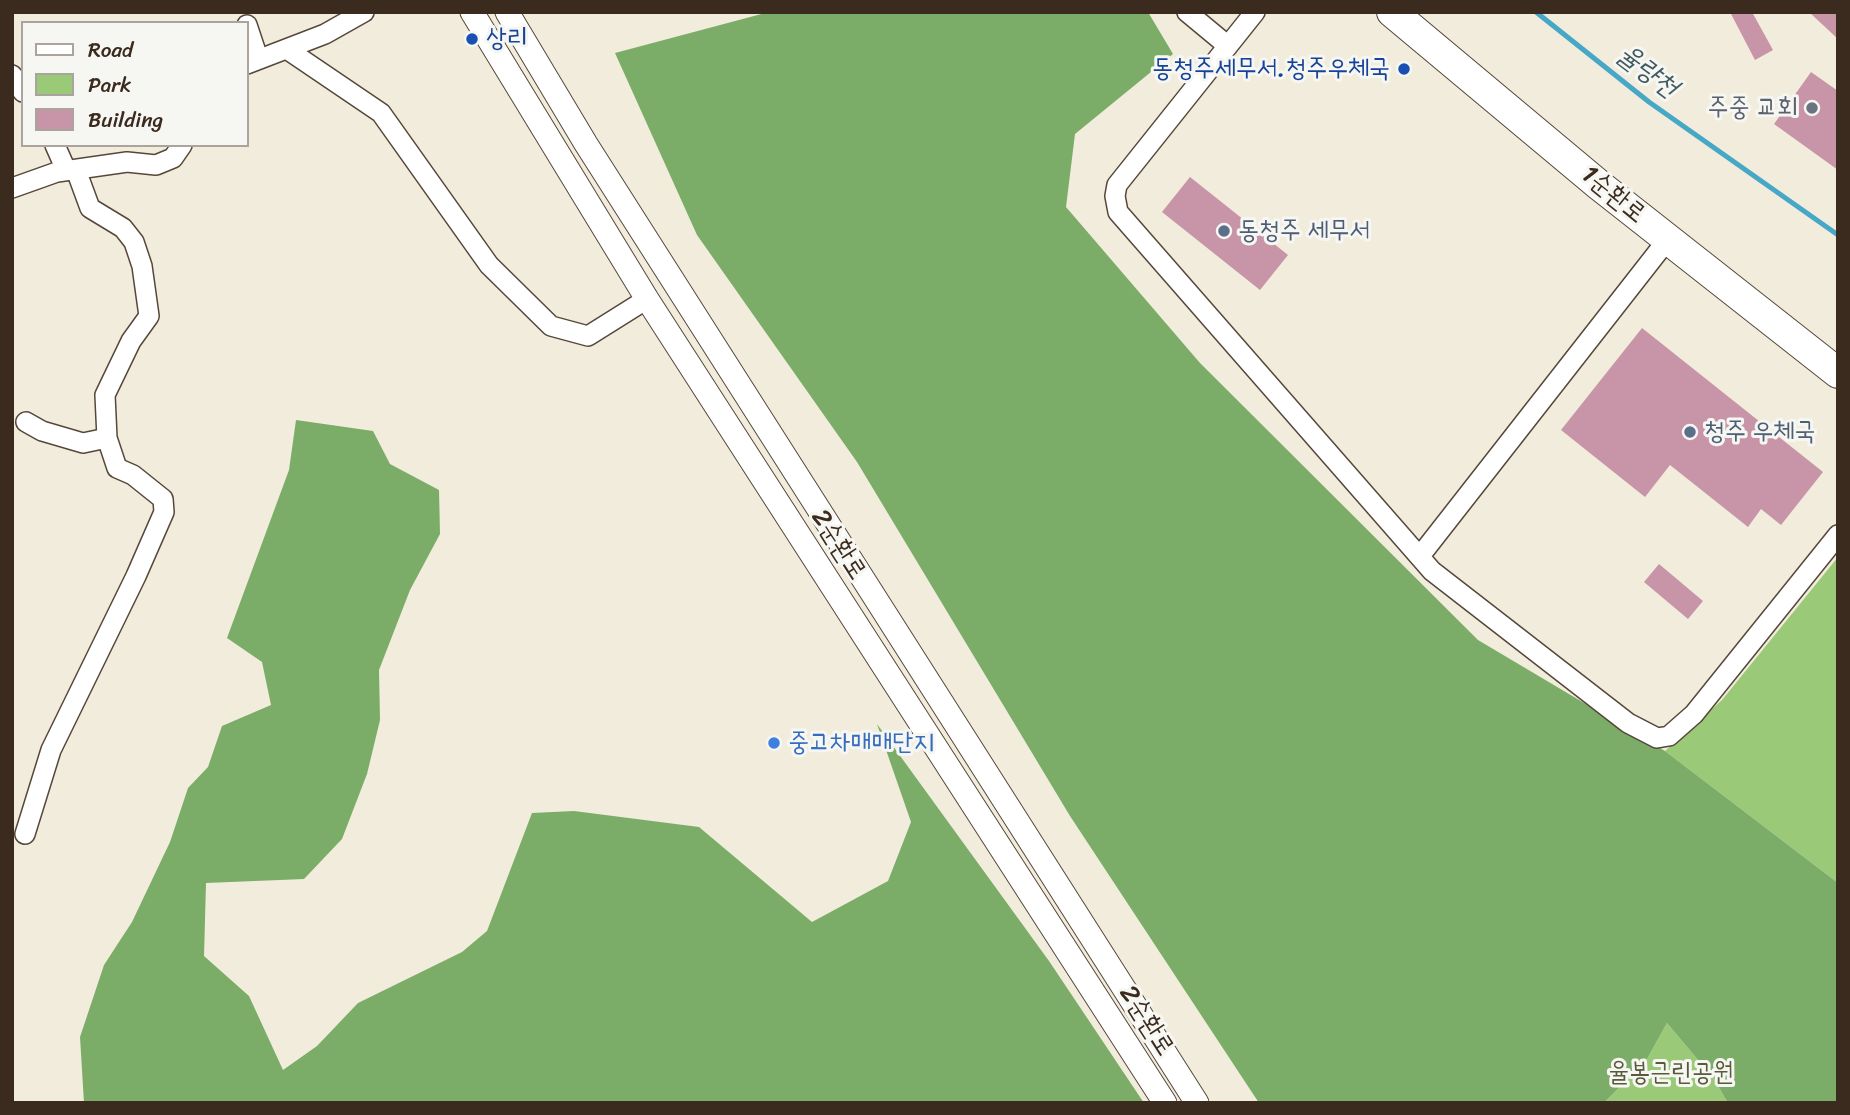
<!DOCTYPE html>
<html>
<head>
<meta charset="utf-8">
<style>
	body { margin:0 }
	#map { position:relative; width:1850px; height:1115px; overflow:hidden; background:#f1ecdb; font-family:Sriracha,sans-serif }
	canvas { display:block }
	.frame { position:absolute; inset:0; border:14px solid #3b2a1e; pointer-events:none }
	.legend { position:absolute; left:21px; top:21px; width:228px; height:126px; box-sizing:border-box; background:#f6f6f2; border:2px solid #aba49d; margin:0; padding:9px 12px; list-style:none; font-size:21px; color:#3b2a1e }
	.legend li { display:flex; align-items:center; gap:14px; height:35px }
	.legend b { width:35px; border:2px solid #aba49d }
</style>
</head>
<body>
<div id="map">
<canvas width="1850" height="1115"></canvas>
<div class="frame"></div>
<ul class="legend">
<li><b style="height:9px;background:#fff"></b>Road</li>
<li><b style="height:19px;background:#9ac978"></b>Park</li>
<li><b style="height:19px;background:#c795a7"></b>Building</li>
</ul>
</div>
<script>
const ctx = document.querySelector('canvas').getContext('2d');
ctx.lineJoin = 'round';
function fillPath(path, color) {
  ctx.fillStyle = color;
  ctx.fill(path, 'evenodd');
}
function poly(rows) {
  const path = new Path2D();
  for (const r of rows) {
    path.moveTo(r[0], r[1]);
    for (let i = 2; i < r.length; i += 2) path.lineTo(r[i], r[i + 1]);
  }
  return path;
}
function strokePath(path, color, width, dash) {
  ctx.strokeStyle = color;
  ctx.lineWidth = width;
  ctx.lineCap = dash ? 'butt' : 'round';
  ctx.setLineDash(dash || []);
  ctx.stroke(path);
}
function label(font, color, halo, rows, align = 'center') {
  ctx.font = font + ' Sriracha,"Poor Story",sans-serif';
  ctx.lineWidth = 6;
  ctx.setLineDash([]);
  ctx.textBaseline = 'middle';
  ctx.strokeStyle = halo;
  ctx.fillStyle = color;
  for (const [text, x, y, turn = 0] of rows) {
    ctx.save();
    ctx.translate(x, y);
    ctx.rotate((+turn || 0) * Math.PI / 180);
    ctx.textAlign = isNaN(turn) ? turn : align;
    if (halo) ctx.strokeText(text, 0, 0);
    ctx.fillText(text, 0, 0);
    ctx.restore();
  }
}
const green = poly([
	[1838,557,1838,883,1665,751,1722,700],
	[1667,1023,1714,1079,1728,1103,1604,1103,1647,1059]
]);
const forest = poly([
	[769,12,1148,12,1173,54,1075,134,1066,207,1200,363,1478,640,1665,751,1838,883,1838,1103,1728,1103,1714,1079,1667,1023,1647,1059,1604,1103,1259,1103,1070,816,857,462,697,235,615,53],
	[296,420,373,431,390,464,439,490,440,534,410,590,379,670,380,720,367,774,342,839,304,879,206,883,204,956,249,996,283,1070,317,1046,358,1003,462,952,487,931,532,813,574,811,699,827,812,922,888,881,911,822,877,724,1049,961,1144,1103,84,1103,80,1037,104,965,132,922,170,842,188,788,208,767,222,726,271,705,262,662,227,638,289,470]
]);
const stream = poly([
	[1536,12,1649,102,1838,235]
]);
const building = poly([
	[1730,12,1752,12,1773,50,1755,60],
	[1809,12,1838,12,1838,39],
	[1811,72,1838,91,1838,170,1774,124],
	[1190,177,1288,255,1260,290,1162,212],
	[1642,328,1823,472,1781,525,1761,509,1748,527,1670,465,1645,497,1561,430],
	[1659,564,1703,601,1688,619,1644,582]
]);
const minor = poly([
	[1187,12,1228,46],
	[1255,12,1117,185,1115,196,1118,212,1432,571,1628,723,1657,738,1669,736,1694,714,1838,535],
	[247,25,258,58],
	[288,50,381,113,489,265,551,326,588,336,647,299],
	[247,64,325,34,364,12],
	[12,75,23,92],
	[55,145,66,170],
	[12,188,57,172,127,162,156,165,173,158,182,145],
	[26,422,42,431,83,443,107,438],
	[1420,556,1668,239],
	[25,834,51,750,136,576,164,512,163,499,133,475,117,468,107,438,105,395,131,341,149,316,142,266,134,242,123,228,90,208,76,170]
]);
const tertiary = poly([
	[472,12,647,299,1165,1103],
	[507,12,586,144,1197,1103]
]);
const primary = poly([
	[1392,12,1599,185,1838,373]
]);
const markers = [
	[472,39,7,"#1a4fb4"],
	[1404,69,7,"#1a4fb4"],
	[1812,108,7,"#6b7280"],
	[1224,231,7,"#5c6f8a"],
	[1690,432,7,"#5c6f8a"],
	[774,743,7,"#3f7fe0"]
];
const transitNames = [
	["상리",486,39],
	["동청주세무서.청주우체국",1390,69,"right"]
];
const worshipNames = [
	["주중 교회",1798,108]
];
const streetNames = [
	["1순환로",1613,195,39],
	["2순환로",838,545,57],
	["2순환로",1146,1021,57]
];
const serviceNames = [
	["동청주 세무서",1238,231],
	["청주 우체국",1704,432]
];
const shopNames = [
	["중고차매매단지",788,743]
];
const parkNames = [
	["율봉근린공원",1671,1073]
];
const waterNames = [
	["율량천",1647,72,37]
];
fillPath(green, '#9ac978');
fillPath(forest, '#7bad68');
strokePath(stream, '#47a7c6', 5);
fillPath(building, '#c795a7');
strokePath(minor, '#56473a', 22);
strokePath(tertiary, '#56473a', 25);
strokePath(primary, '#56473a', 32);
strokePath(minor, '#fff', 19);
strokePath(tertiary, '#fff', 23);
strokePath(primary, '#fff', 30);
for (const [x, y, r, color] of markers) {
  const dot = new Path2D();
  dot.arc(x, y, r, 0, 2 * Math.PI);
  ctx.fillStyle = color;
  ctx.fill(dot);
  strokePath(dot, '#f6f6f2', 2.5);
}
label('26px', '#164399', '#f6f6f2', transitNames, 'left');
label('26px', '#5b616d', '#f6f6f2', worshipNames, 'right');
label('26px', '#3b2a1e', '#f6f6f2', streetNames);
label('26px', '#4e5e75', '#f6f6f2', serviceNames, 'left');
label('26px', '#366cbe', '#f6f6f2', shopNames, 'left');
label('26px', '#585a39', '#f6f6f2', parkNames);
label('italic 28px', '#405c61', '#f6f6f2', waterNames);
</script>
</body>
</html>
